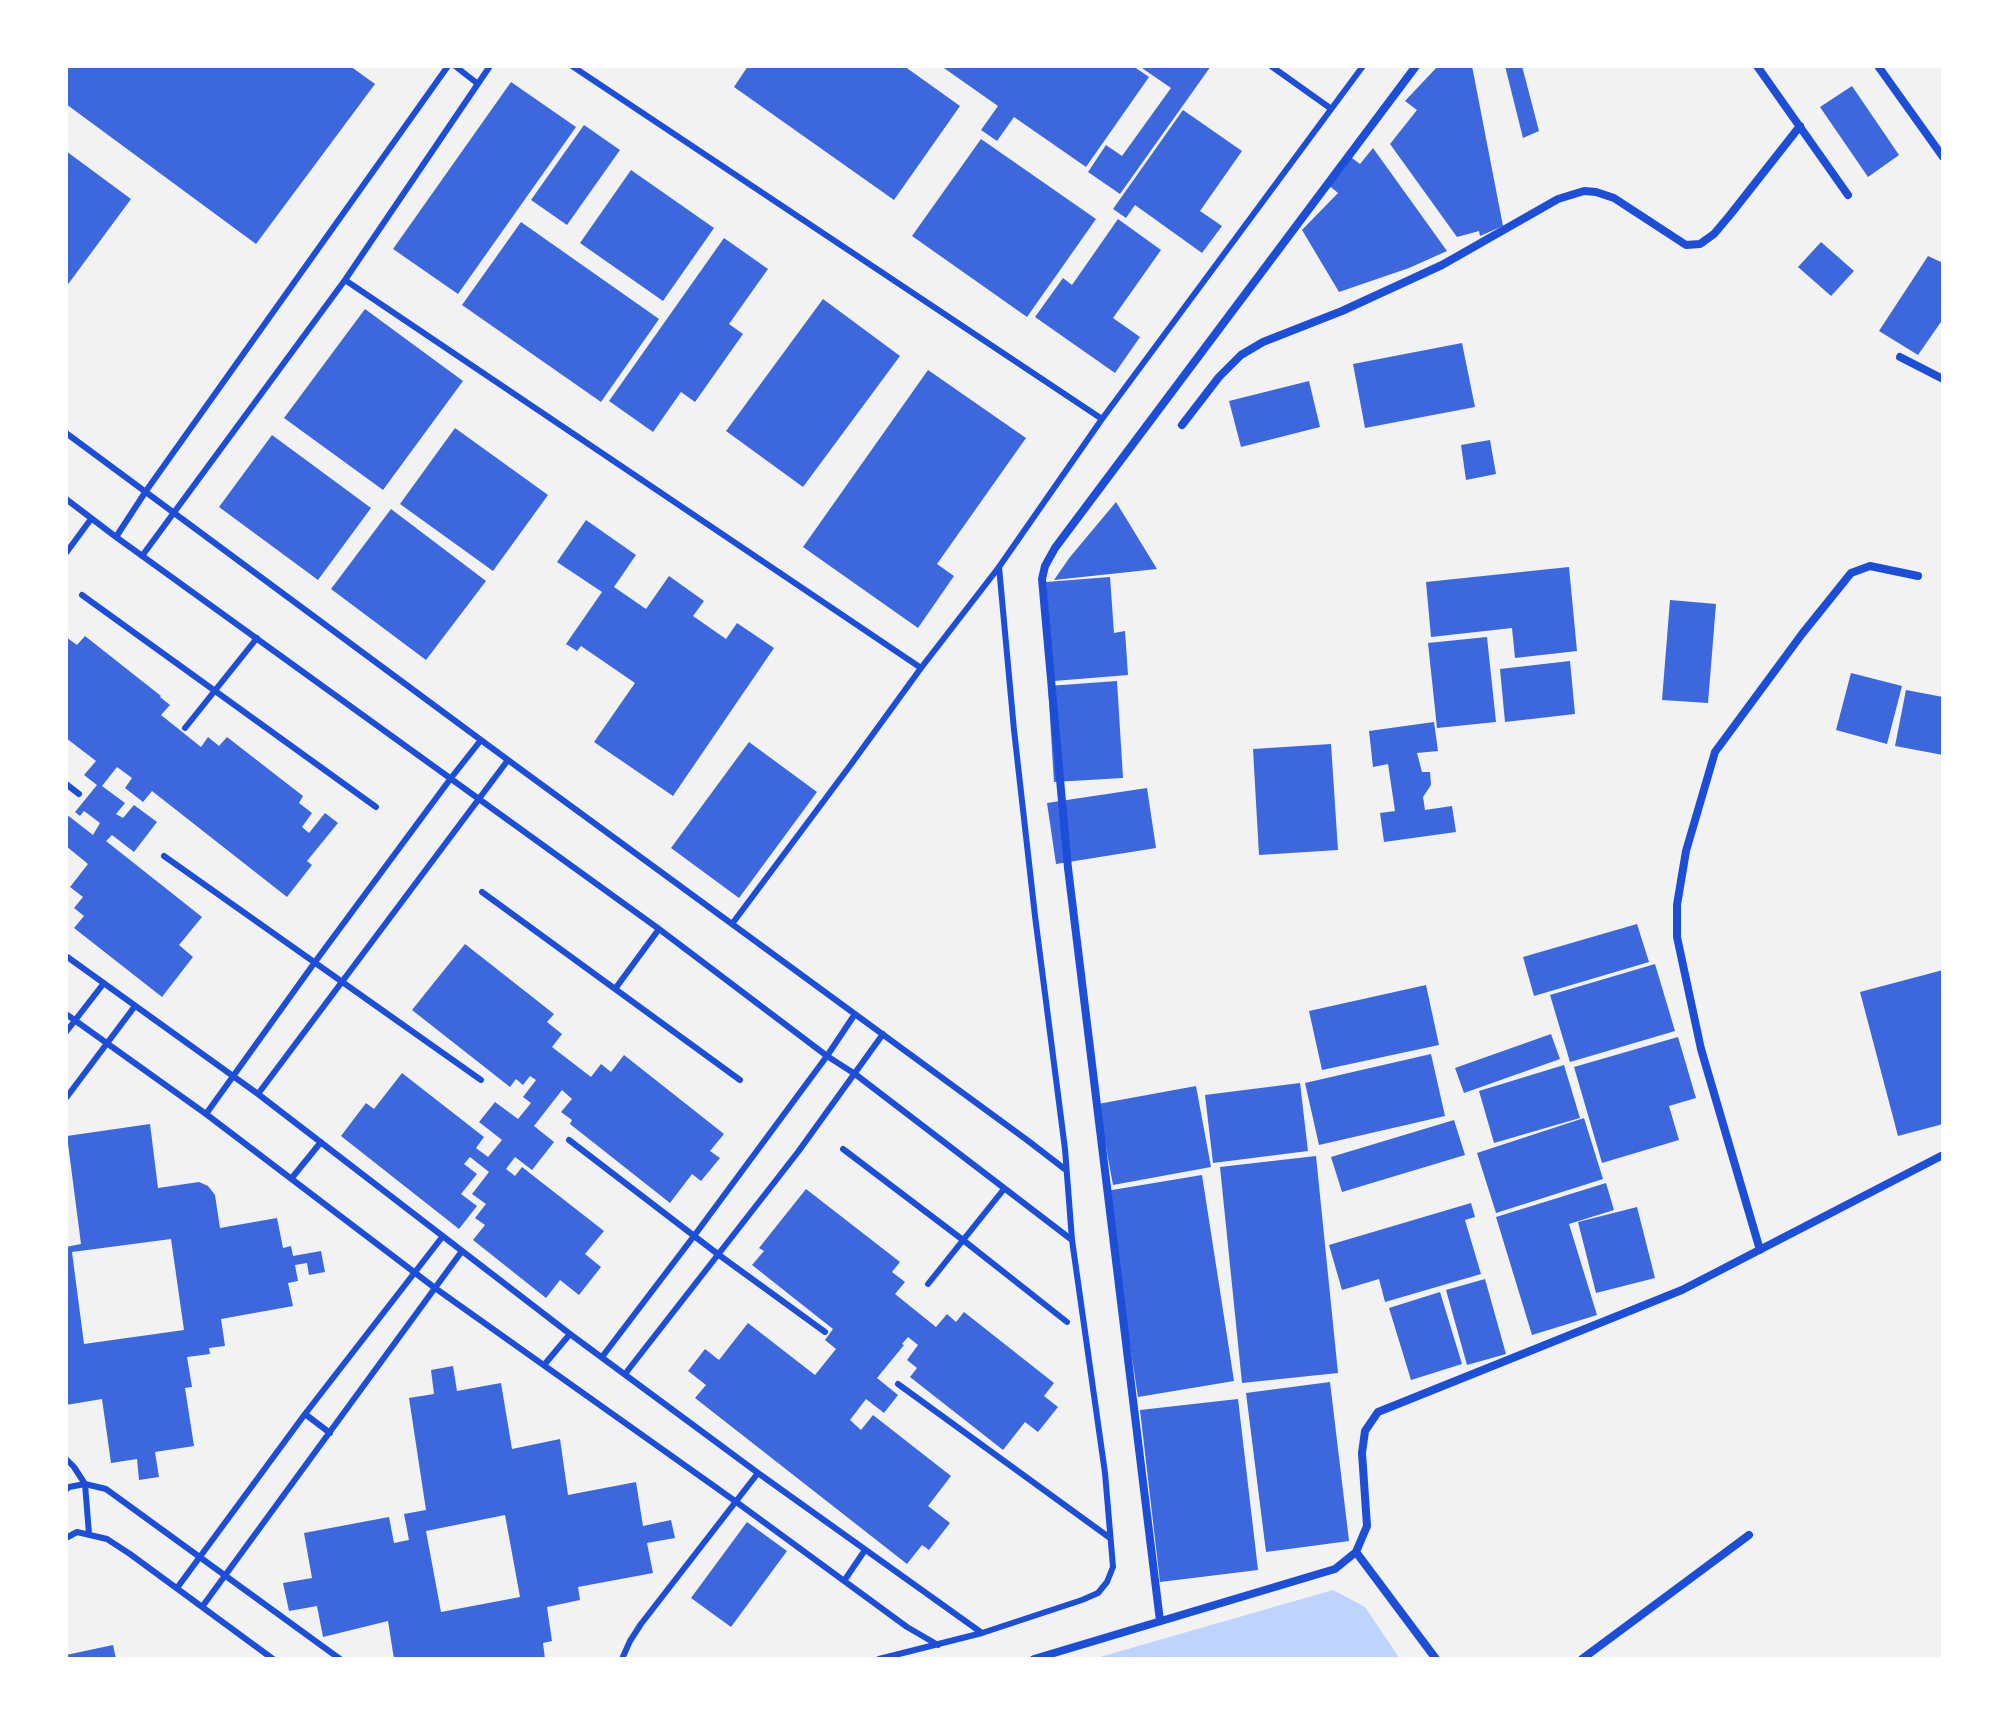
<!DOCTYPE html>
<html>
<head>
<meta charset="utf-8">
<style>
	body { margin:0 }
	#map { position:relative; width:2009px; height:1725px; overflow:hidden; background:#f2f2f2; font-family:"Archivo Narrow",sans-serif }
	canvas { display:block }
	.frame { position:absolute; inset:0; border:68px solid #fff; pointer-events:none }
</style>
</head>
<body>
<div id="map">
<canvas width="2009" height="1725"></canvas>
<div class="frame"></div>
</div>
<script>
const ctx = document.querySelector('canvas').getContext('2d');
ctx.lineJoin = 'round';
function fillPath(path, color) {
  ctx.fillStyle = color;
  ctx.fill(path, 'evenodd');
}
function poly(rows) {
  const path = new Path2D();
  for (const r of rows) {
    path.moveTo(r[0], r[1]);
    for (let i = 2; i < r.length; i += 2) path.lineTo(r[i], r[i + 1]);
  }
  return path;
}
function strokePath(path, color, width, dash) {
  ctx.strokeStyle = color;
  ctx.lineWidth = width;
  ctx.lineCap = dash ? 'butt' : 'round';
  ctx.setLineDash(dash || []);
  ctx.stroke(path);
}
const water = poly([
	[1333,1590,1365,1607,1400,1659,1093,1659]
]);
const building = poly([
	[66,66,350,66,375,84,256,244,66,104],
	[748,66,904,66,960,106,894,200,734,87],
	[941,66,1133,66,1149,77,1086,167,1014,117,997,141,981,130,998,106],
	[1139,66,1211,66,1120,194,1088,172,1106,145,1122,156,1171,88],
	[1438,66,1472,66,1503,226,1480,236,1479,231,1457,237,1390,144,1417,110,1405,101],
	[1505,66,1522,66,1539,131,1523,138],
	[511,82,576,127,458,294,393,249],
	[1852,86,1899,155,1868,177,1820,107],
	[1183,110,1242,151,1200,211,1222,226,1202,253,1135,205,1126,218,1113,209],
	[584,125,620,150,567,225,531,200],
	[981,139,1096,219,1027,317,912,236],
	[1373,148,1447,251,1409,268,1339,292,1302,230,1338,193,1326,183,1348,155,1360,164],
	[66,151,131,199,66,287],
	[631,170,714,228,663,301,580,243],
	[1118,219,1161,250,1113,318,1140,337,1115,373,1035,317,1063,278,1072,285],
	[521,222,659,319,601,402,462,305],
	[724,238,768,269,729,324,743,334,695,402,681,392,653,432,609,401],
	[1821,242,1854,271,1831,296,1798,267],
	[1928,256,1943,263,1943,319,1918,355,1879,331],
	[823,299,900,356,803,487,726,431],
	[365,309,463,381,383,490,284,418],
	[1462,343,1475,407,1365,428,1353,364],
	[928,370,1026,438,937,564,954,576,918,628,803,547],
	[1309,381,1320,427,1241,447,1229,401],
	[455,428,548,495,493,571,400,504],
	[272,435,371,508,318,580,219,507],
	[1490,440,1496,474,1466,480,1461,445],
	[1116,502,1157,569,1054,580,1070,557],
	[391,509,486,581,426,660,331,589],
	[586,520,636,555,614,587,646,609,669,576,704,601,693,616,726,639,737,623,774,648,673,796,594,742,635,683,581,646,577,651,566,644,602,592,557,562],
	[1569,567,1577,651,1515,658,1512,628,1431,637,1426,582],
	[1110,577,1114,633,1125,631,1128,675,1054,681,1046,582],
	[1670,600,1716,604,1708,703,1662,700],
	[85,636,161,696,160,697,170,705,161,715,201,747,208,737,219,746,227,737,303,796,299,803,312,813,302,827,309,833,325,813,338,823,307,861,312,865,287,897,152,791,143,802,125,788,132,778,117,767,102,786,125,803,116,814,123,818,134,805,157,822,134,852,112,835,106,841,202,917,179,945,193,957,162,997,74,928,84,916,74,908,83,897,70,887,88,864,66,846,66,814,93,835,100,823,84,811,80,816,75,812,97,785,84,775,96,761,66,738,66,637,77,645],
	[1487,637,1496,722,1437,728,1428,643],
	[1570,661,1575,714,1505,722,1500,669],
	[1851,673,1902,686,1887,744,1836,730],
	[1117,681,1123,778,1054,782,1048,686],
	[1906,690,1943,697,1943,755,1895,746],
	[1434,722,1438,751,1417,753,1422,772,1430,772,1431,785,1423,797,1425,810,1452,806,1456,832,1384,842,1380,813,1395,811,1388,764,1373,767,1369,731],
	[749,742,817,792,739,898,671,848],
	[1331,744,1338,850,1259,855,1253,749],
	[1147,788,1156,848,1056,864,1047,803],
	[1637,924,1649,962,1534,996,1523,957],
	[465,944,554,1014,547,1022,562,1034,552,1047,591,1077,601,1064,611,1072,624,1055,724,1134,710,1151,720,1158,701,1181,692,1174,670,1203,570,1124,572,1120,561,1112,572,1099,562,1090,534,1126,554,1142,532,1170,515,1157,506,1169,515,1176,522,1167,604,1231,585,1254,601,1267,579,1295,560,1280,546,1298,473,1240,485,1225,475,1218,486,1204,472,1194,489,1172,470,1157,464,1164,477,1174,461,1194,477,1206,459,1229,341,1136,366,1103,374,1109,402,1073,484,1137,476,1148,488,1157,502,1140,479,1122,495,1102,518,1119,531,1103,523,1097,536,1080,530,1076,523,1085,516,1079,510,1087,412,1010],
	[1655,964,1675,1031,1570,1062,1550,995],
	[1943,970,1943,1124,1898,1136,1860,992],
	[1426,985,1439,1045,1322,1070,1309,1011],
	[1551,1034,1560,1059,1464,1093,1455,1068],
	[1678,1037,1696,1098,1669,1106,1679,1140,1602,1163,1574,1067],
	[1431,1054,1445,1116,1319,1145,1305,1083],
	[1564,1065,1580,1118,1494,1143,1479,1091],
	[1300,1083,1308,1151,1213,1163,1205,1095],
	[1196,1086,1211,1167,1113,1185,1098,1104],
	[1584,1118,1603,1179,1496,1213,1477,1153],
	[1454,1120,1465,1155,1342,1192,1331,1157],
	[150,1124,158,1188,199,1182,208,1186,215,1195,220,1228,277,1218,283,1248,291,1246,293,1256,321,1251,325,1272,309,1275,307,1263,295,1265,298,1281,288,1283,293,1306,221,1319,225,1346,209,1348,210,1354,187,1357,192,1387,185,1388,194,1446,155,1452,159,1477,139,1480,137,1459,111,1463,102,1399,66,1405,66,1247,81,1244,67,1136],
	[171,1239,184,1330,84,1344,72,1252],
	[1316,1156,1338,1373,1242,1383,1220,1167],
	[1202,1175,1234,1381,1138,1397,1106,1191],
	[1606,1183,1614,1210,1569,1224,1597,1315,1532,1335,1496,1217],
	[806,1189,900,1262,892,1272,905,1282,895,1294,936,1327,947,1314,956,1322,964,1312,1054,1383,1044,1396,1058,1407,1038,1432,1025,1422,1003,1450,910,1377,917,1368,907,1360,918,1345,908,1337,902,1344,904,1345,877,1378,898,1395,884,1413,866,1399,850,1420,861,1430,873,1415,951,1476,928,1506,950,1523,929,1550,922,1545,907,1564,695,1398,706,1385,688,1371,705,1349,719,1360,748,1323,815,1375,836,1349,825,1340,833,1329,752,1265,764,1251,759,1248],
	[1471,1203,1475,1217,1465,1220,1481,1274,1385,1302,1379,1279,1342,1290,1329,1245],
	[1637,1207,1655,1278,1596,1293,1578,1222],
	[1485,1279,1506,1354,1467,1365,1446,1290],
	[1440,1292,1462,1364,1411,1380,1389,1308],
	[453,1366,457,1391,501,1383,512,1449,560,1439,568,1495,636,1482,643,1526,671,1520,675,1538,647,1543,653,1573,578,1587,580,1600,547,1607,552,1641,543,1643,545,1659,394,1659,388,1621,323,1637,317,1606,289,1611,283,1583,312,1578,304,1533,389,1517,394,1543,409,1540,404,1514,426,1510,409,1398,434,1394,431,1370],
	[505,1515,520,1597,441,1612,426,1531],
	[1330,1382,1349,1541,1266,1552,1246,1393],
	[1238,1399,1258,1570,1160,1582,1140,1410],
	[747,1522,787,1551,731,1627,691,1598],
	[113,1645,116,1659,66,1659,66,1655]
]);
const service = poly([
	[455,66,478,84],
	[572,66,1102,419],
	[1271,66,1330,108],
	[345,280,921,668],
	[66,433,508,760,1027,1140,1066,1170],
	[66,499,116,537,659,929,827,1056,855,1074,1072,1240],
	[116,537,146,491,448,66],
	[66,553,91,519],
	[142,556,345,280,490,66],
	[82,595,376,807],
	[185,728,257,638],
	[66,784,79,794],
	[164,856,481,1080],
	[482,892,740,1080],
	[732,924,852,763,921,668,999,567,1102,419,1363,66],
	[66,956,258,1094,570,1334,758,1473,982,1633],
	[615,989,659,929],
	[66,1014,206,1114,435,1288,735,1501,907,1627,938,1645],
	[66,1032,104,983],
	[258,1094,508,760],
	[66,1098,135,1006],
	[206,1114,315,962,451,778,481,740],
	[569,1140,719,1255,825,1332],
	[843,1149,963,1240,1067,1322],
	[291,1179,321,1142],
	[928,1284,1004,1189],
	[602,1357,694,1236,827,1056,855,1014],
	[544,1365,570,1334],
	[625,1374,798,1152,883,1034],
	[898,1384,1110,1538],
	[305,1414,330,1433],
	[66,1459,74,1467,85,1484,89,1534],
	[66,1490,69,1487,85,1484,106,1489,340,1659],
	[66,1538,77,1532,107,1539,130,1554,273,1659],
	[844,1581,865,1550],
	[177,1588,305,1414,443,1236],
	[202,1607,462,1251],
	[622,1659,630,1641,641,1624,758,1473],
	[879,1659,982,1633,1082,1600,1098,1593,1107,1582,1113,1567,1105,1473,1072,1240,1065,1149,1035,916,1014,730,999,567]
]);
const minor = poly([
	[1757,66,1848,195],
	[1878,66,1943,157],
	[1900,357,1943,379],
	[1182,425,1219,377,1241,355,1263,342,1342,311,1442,265,1558,199,1584,191,1596,192,1614,198,1686,245,1700,244,1714,234,1730,215,1800,126],
	[1760,1250,1701,1049,1677,937,1677,905,1686,851,1715,752,1802,634,1851,573,1870,566,1918,576],
	[1356,1552,1436,1659],
	[1160,1621,1068,868,1042,579,1045,566,1055,548,1416,66],
	[1034,1659,1335,1569,1356,1552,1367,1526,1362,1453,1365,1431,1378,1412,1682,1290,1943,1155],
	[1582,1659,1749,1535]
]);
fillPath(water, '#bfd3fe');
fillPath(building, '#3d67dc');
strokePath(service, '#1d4ed8', 6);
strokePath(minor, '#1d4ed8', 8);
</script>
</body>
</html>
